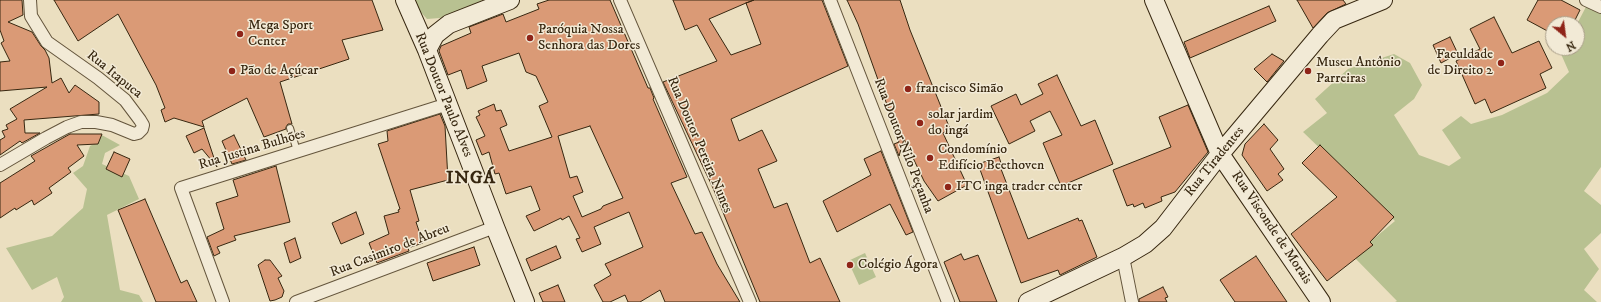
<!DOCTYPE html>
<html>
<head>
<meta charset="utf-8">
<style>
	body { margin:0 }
	#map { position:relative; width:1601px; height:302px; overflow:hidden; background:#ebdfc0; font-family:"IM FELL DW Pica",serif }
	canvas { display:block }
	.north { position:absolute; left:1545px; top:16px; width:40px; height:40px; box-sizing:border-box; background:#f2ead6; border:1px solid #a79c87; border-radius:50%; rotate:151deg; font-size:11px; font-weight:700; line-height:16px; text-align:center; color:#372710 }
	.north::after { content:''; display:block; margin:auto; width:14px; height:18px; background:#8f2418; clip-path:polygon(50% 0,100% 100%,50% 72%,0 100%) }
</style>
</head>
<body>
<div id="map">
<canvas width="1601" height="302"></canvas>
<div class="north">N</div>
</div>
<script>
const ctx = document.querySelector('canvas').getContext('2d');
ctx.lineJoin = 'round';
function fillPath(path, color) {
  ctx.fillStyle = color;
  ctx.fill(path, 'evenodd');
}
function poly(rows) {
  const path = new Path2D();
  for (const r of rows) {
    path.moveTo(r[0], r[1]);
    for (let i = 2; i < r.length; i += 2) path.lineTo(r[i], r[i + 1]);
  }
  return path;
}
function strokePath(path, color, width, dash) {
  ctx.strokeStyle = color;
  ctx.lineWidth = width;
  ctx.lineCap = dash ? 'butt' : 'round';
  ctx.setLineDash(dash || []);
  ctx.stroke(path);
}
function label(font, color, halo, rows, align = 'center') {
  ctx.font = font + ' "IM FELL DW Pica",serif';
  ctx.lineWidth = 3;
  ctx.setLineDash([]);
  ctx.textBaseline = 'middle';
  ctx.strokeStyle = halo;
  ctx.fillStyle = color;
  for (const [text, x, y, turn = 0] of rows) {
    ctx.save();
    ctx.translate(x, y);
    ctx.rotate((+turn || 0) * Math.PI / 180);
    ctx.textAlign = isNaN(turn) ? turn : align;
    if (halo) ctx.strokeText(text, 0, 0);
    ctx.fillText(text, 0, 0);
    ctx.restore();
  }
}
const green = poly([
	[414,0,483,0,440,18,427,19,418,9],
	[1588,3,1601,10,1601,167,1584,191,1601,205,1601,233,1584,249,1599,269,1584,290,1597,302,1395,302,1397,301,1353,256,1395,221,1303,132,1327,113,1315,99,1348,69,1394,54,1410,63,1422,85,1414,99,1394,115,1419,155,1449,166,1461,158,1442,130,1461,116,1471,124,1502,115,1547,93,1569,72,1561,54,1565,48,1577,48,1577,24],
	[100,134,120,145,105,153,102,164,129,176,139,199,107,215,120,290,139,295,143,302,61,302,64,297,57,277,32,290,6,248,52,236,83,208,87,189,73,173,83,166,90,146,98,142],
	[865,253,876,277,859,285,848,261]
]);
const building = poly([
	[0,0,22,0,23,15,8,22,32,32,41,46,45,50,49,58,52,83,61,78,69,93,75,85,99,102,99,114,24,120,25,133,40,133,22,143,20,141,0,155,0,140,5,137,2,131,8,129,6,125,17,119,10,109,47,87,0,91,0,62,10,61,1,43,4,41,0,30,0,0],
	[54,0,372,0,383,30,342,40,349,59,280,82,292,124,288,124,286,127,286,129,264,137,247,98,202,121,204,127,174,118,165,122,161,110,165,108,156,85,118,14,78,41,54,0],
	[549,0,610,0,648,88,650,88,654,98,653,99,687,177,671,183,695,234,702,232,717,264,740,302,665,302,660,290,640,302,628,302,625,295,610,302,603,302,594,285,611,275,605,264,643,247,629,212,594,227,601,244,582,252,576,239,580,238,569,216,562,220,561,218,534,231,526,216,540,210,531,186,506,194,499,173,495,174,489,152,482,155,476,140,485,136,476,117,480,115,478,111,494,104,496,111,501,110,507,125,500,128,509,151,552,137,539,106,548,102,536,76,526,72,519,53,482,66,487,81,467,89,461,70,448,75,439,51,441,46,471,33,469,27,503,14,506,22,539,9,537,4,549,0],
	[590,126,623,198,603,206,601,209,582,217,573,196,583,192,577,176,570,178,558,136,590,126],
	[673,0,754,0,746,3,754,0,822,0,848,66,731,119,739,141,762,130,777,161,758,169,774,208,787,203,810,263,820,258,840,302,760,302,713,188,663,82,717,61,697,25,685,30,673,0],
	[746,3,761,44,731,55,709,19,746,3],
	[847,0,900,0,910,30,950,129,943,133,967,185,938,201,924,181,904,139,899,156,894,144,899,142,891,116,858,24,847,0],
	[1297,0,1343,0,1346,4,1327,13,1313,28,1297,0],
	[1538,0,1561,0,1580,10,1573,24,1553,24,1553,34,1527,20,1538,0],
	[1269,6,1276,21,1190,58,1184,42,1269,6],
	[1494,17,1512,53,1539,41,1552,68,1540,74,1546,88,1491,113,1485,99,1475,104,1456,61,1480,49,1470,29,1494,17],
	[1450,37,1458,54,1441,63,1433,45,1450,37],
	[1272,54,1284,61,1267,82,1254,69,1272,54],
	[1057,75,1081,126,1095,120,1113,164,1061,186,1043,143,1062,135,1050,111,1030,121,1035,131,1009,144,991,106,1016,94,1021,105,1043,94,1038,84,1057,75],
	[1188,105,1208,152,1175,192,1161,197,1162,201,1145,208,1143,203,1134,207,1133,204,1127,206,1113,170,1171,147,1159,117,1188,105],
	[440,114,445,126,448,180,410,190,419,221,416,222,423,243,408,248,409,251,377,263,369,243,389,234,384,216,399,212,398,210,400,209,378,144,388,141,387,131,440,114],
	[1264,124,1278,140,1270,149,1284,169,1278,174,1283,180,1267,191,1242,155,1245,144,1264,124],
	[204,128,217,167,202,149,194,153,186,136,204,128],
	[70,134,102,134,98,144,77,145,84,156,68,168,71,172,49,188,52,193,34,205,32,200,16,210,15,208,0,218,0,183,35,161,31,156,70,134],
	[234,135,246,160,232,164,222,141,234,135],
	[1320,145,1394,217,1370,242,1373,245,1327,281,1291,234,1337,197,1302,163,1320,145],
	[881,151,913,232,906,235,890,204,837,232,823,201,871,175,864,159,881,151],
	[114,152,130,159,122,177,106,169,114,152],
	[999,157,1003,169,1001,169,1028,239,1078,218,1079,221,1082,220,1097,257,1060,275,1058,270,1021,283,978,164,999,157],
	[276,166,290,222,234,236,236,240,217,247,220,253,214,256,207,237,224,229,216,203,238,196,233,180,276,166],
	[145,199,181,283,187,280,197,302,156,302,118,210,145,199],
	[356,212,364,234,341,244,332,223,356,212],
	[295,238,301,258,290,263,284,243,295,238],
	[556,246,561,258,531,271,526,259,556,246],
	[474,247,480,265,433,281,427,263,474,247],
	[961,254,964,260,978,255,997,302,960,302,944,262,961,254],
	[1256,256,1287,302,1235,302,1220,280,1256,256],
	[265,260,270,260,282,276,278,278,284,291,282,297,275,300,270,301,258,265,265,260],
	[558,285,565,302,543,302,539,293,558,285],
	[1163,287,1168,297,1165,298,1167,302,1139,302,1139,299,1163,287]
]);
const lane = poly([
	[290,128,297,151]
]);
const street = poly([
	[620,0,750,302],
	[830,0,948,302],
	[1586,0,1601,7],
	[0,165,46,138,67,127,81,122,96,122,112,125,134,134,138,133,142,129,143,125,140,120,125,100,98,78,47,42,31,16,30,0],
	[1123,257,1132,302],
	[223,302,181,188,448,104],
	[296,302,495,227]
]);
const secondary = poly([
	[405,0,427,50,495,227,525,302],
	[1154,0,1220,154,1321,302],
	[427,50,435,35,449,24,510,0],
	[1028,302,1123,257,1145,244,1163,228,1220,154,1320,35,1334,20,1383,0]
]);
const markers = [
	[240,34,4,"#8f2418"],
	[530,38,4,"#8f2418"],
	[1501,63,4,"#8f2418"],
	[232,71,4,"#8f2418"],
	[1308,71,4,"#8f2418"],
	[908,89,4,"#8f2418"],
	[920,123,4,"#8f2418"],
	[930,158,4,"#8f2418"],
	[948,187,4,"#8f2418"],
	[850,265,4,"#8f2418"]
];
const poiNames = [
	["Mega Sport",248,26],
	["Center",248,42],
	["Paróquia Nossa",538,30],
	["Senhora das Dores",538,46],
	["Faculdade",1493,55,"right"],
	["de Direito 2",1493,71,"right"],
	["Museu Antônio",1316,63],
	["Parreiras",1316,79],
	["Pão de Açúcar",240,71],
	["francisco Simão",916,89],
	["solar jardim",928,115],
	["do ingá",928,131],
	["Condomínio",938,150],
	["Edifício Beethoven",938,166],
	["ITC inga trader center",956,187],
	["Colégio Ágora",858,265]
];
const streetNames = [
	["Rua Itapuca",114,75,39],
	["Rua Doutor Paulo Alves",443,95,68],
	["Rua Doutor Pereira Nunes",699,145,67],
	["Rua Doutor Nilo Peçanha",903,146,69],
	["Rua Justina Bulhões",252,150,-17],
	["Rua Tiradentes",1215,162,-51],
	["Rua Visconde de Morais",1271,228,56],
	["Rua Casimiro de Abreu",390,251,-21]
];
const districtNames = [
	["INGÁ",471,179]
];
fillPath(green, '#b8c191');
fillPath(building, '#da9a76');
strokePath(building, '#372710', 1);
strokePath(lane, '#64553c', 8);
strokePath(street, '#64553c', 14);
strokePath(secondary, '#372710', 20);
strokePath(lane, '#f2ead6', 6);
strokePath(street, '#f2ead6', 12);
strokePath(secondary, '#f2ead6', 18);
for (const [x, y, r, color] of markers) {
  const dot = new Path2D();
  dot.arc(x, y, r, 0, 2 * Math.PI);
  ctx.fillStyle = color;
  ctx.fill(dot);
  strokePath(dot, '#f2ead6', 1.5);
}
label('14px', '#372710', '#f2ead6', poiNames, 'left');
label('14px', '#372710', '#f2ead6', streetNames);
ctx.letterSpacing = '1px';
label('bold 18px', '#372710', '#f2ead6', districtNames);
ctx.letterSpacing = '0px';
</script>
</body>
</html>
